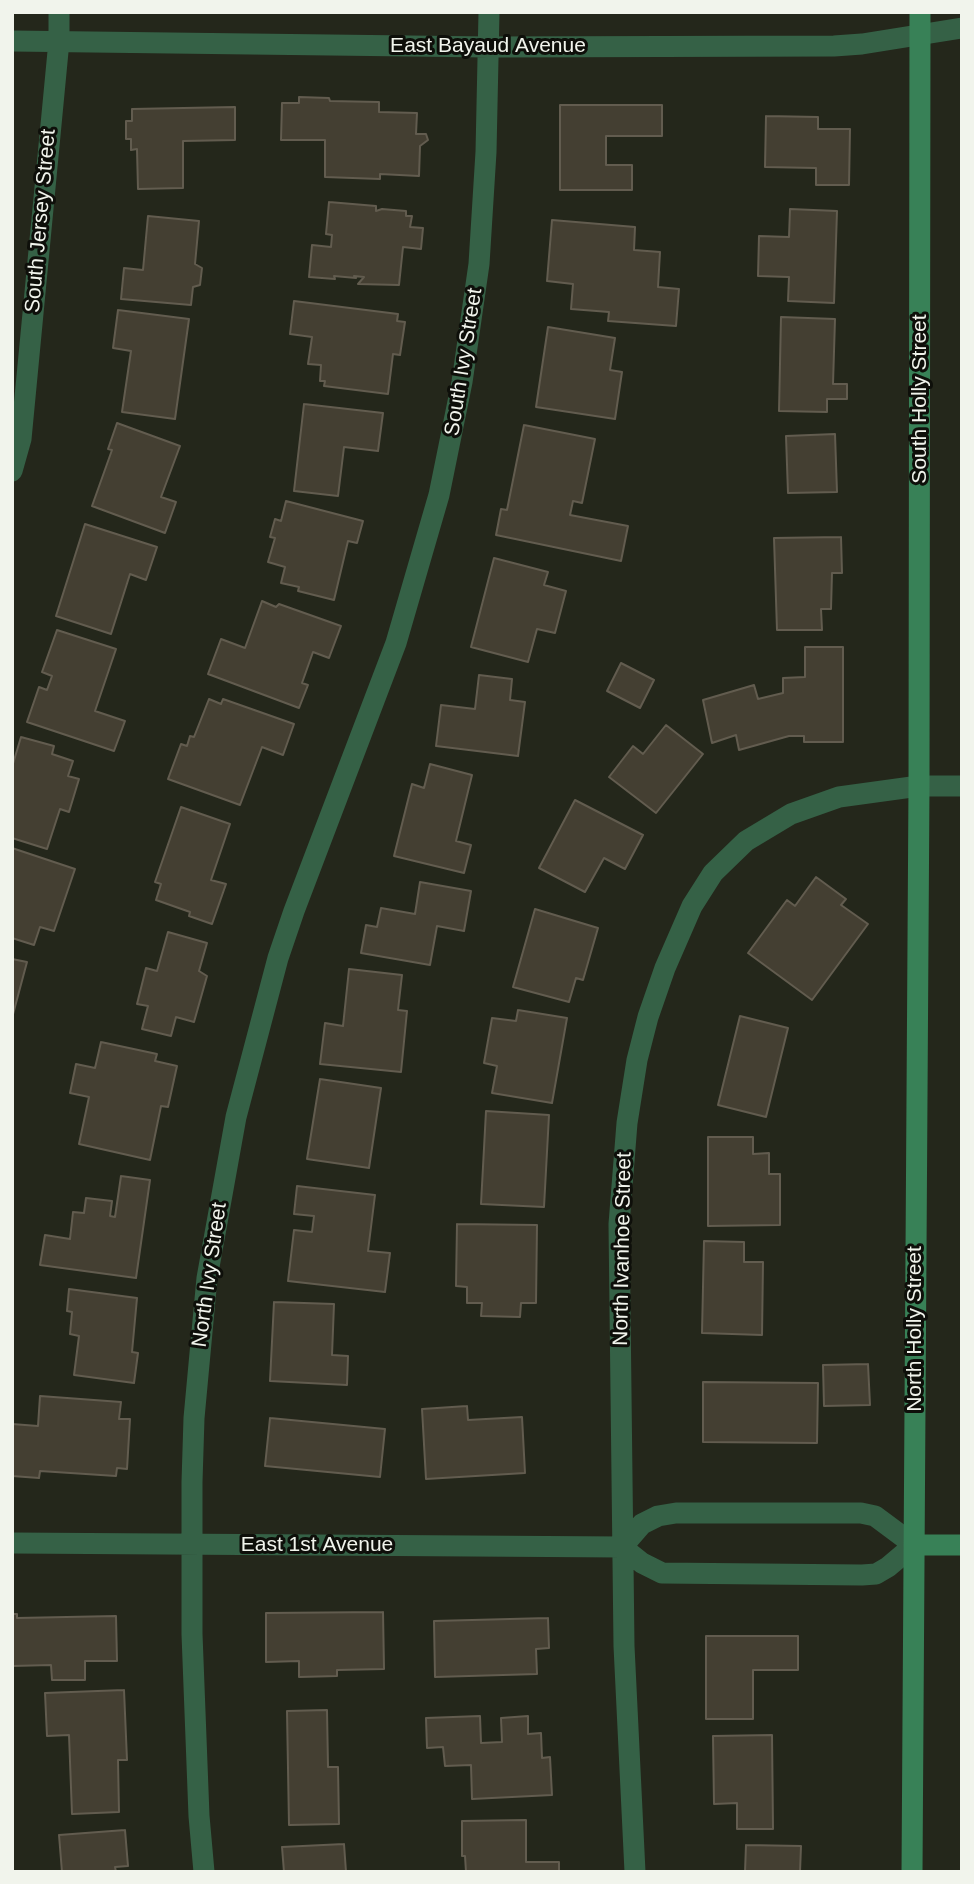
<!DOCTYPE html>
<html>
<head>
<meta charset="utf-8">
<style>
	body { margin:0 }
	#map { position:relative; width:974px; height:1884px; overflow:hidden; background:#24271b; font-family:Helvetica,sans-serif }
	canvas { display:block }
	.frame { position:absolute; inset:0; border:14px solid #f1f4ec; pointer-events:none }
</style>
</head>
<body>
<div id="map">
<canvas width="974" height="1884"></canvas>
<div class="frame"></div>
</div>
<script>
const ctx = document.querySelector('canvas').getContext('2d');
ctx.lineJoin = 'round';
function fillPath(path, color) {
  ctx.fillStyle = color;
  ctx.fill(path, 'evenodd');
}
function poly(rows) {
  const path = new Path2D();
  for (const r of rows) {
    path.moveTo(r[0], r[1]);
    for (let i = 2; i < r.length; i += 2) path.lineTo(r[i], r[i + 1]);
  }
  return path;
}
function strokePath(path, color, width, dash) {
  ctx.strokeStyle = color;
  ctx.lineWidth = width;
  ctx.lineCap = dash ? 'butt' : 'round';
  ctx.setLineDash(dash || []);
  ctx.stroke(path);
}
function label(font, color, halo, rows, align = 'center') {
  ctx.font = font + ' Helvetica,sans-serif';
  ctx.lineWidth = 6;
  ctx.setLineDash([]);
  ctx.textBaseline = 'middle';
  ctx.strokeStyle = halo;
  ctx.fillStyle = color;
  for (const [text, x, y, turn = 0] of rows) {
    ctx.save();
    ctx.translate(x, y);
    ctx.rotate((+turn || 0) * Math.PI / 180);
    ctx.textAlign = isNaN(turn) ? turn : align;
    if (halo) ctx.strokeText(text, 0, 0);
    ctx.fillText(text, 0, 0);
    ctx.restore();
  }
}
const building = poly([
	[299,97,329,98,330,101,379,102,379,112,417,113,416,134,426,134,428,140,420,146,419,176,380,174,380,179,325,177,325,140,281,140,282,103,299,103,299,97],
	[560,105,662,105,662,136,606,136,606,165,632,165,632,190,560,190,560,105],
	[235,107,235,140,183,141,183,188,138,189,137,149,131,150,131,139,126,139,126,121,132,121,132,109,235,107],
	[766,116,818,117,818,129,850,129,849,185,816,185,816,168,765,167,766,116],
	[329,202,376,206,376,211,382,209,406,211,406,216,412,216,410,227,423,228,421,249,403,247,399,285,358,284,364,277,354,276,356,278,334,276,335,279,309,277,312,245,331,247,332,235,326,234,329,202],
	[790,209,837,211,834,303,788,301,789,277,758,276,759,236,789,237,790,209],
	[148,216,199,221,195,264,202,268,200,285,193,287,191,305,121,299,124,268,143,270,148,216],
	[552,220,635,227,634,250,660,252,658,287,679,289,676,326,608,321,609,312,571,309,573,284,547,281,552,220],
	[294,301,398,314,397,321,405,322,400,355,393,354,388,394,324,386,325,381,320,381,321,365,308,364,312,337,290,334,294,301],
	[118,310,189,319,175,419,122,412,131,351,113,348,118,310],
	[781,317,835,319,833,384,847,384,847,399,827,399,827,412,779,411,781,317],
	[548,327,615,338,610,370,622,372,615,419,536,407,548,327],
	[304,404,383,413,378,451,344,447,338,496,294,491,304,404],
	[117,423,180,446,161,497,176,502,165,533,92,506,112,450,108,449,117,423],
	[524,425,595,439,582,503,573,501,570,515,628,526,621,561,496,535,501,509,507,510,524,425],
	[835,434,837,492,788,493,786,436,835,434],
	[286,501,363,521,357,543,348,541,334,600,298,591,299,587,281,583,285,567,268,562,275,538,270,537,275,519,281,521,286,501],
	[85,524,157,547,146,580,130,574,111,634,56,616,85,524],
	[841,537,842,573,832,573,831,609,821,609,822,630,777,630,774,538,841,537],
	[494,558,548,572,544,585,566,591,555,633,537,629,528,662,471,647,494,558],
	[262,601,276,607,279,604,341,626,329,658,313,652,302,683,308,685,299,708,208,674,221,639,245,648,262,601],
	[57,630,116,649,95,711,125,721,114,751,27,722,39,687,47,690,52,676,42,672,57,630],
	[805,647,843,647,843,742,804,742,804,736,789,736,739,750,736,735,712,743,703,700,754,685,758,699,783,693,783,678,805,677,805,647],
	[621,663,654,680,640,708,607,691,621,663],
	[479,675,512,679,510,700,525,702,518,756,436,746,441,705,475,709,479,675],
	[209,699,221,704,223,699,294,724,283,755,262,747,240,805,168,779,181,744,187,746,190,736,194,737,209,699],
	[666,725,703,754,656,813,609,777,633,746,643,754,666,725],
	[21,737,54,746,52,754,73,761,68,776,79,779,69,812,60,809,47,849,12,838,12,767,21,737],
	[430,764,472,775,456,841,471,845,464,873,394,856,412,784,424,788,430,764],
	[575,800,643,835,625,869,604,858,585,892,539,868,575,800],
	[181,807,230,824,211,880,226,884,212,924,189,916,190,912,156,900,161,884,155,882,181,807],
	[12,848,75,869,54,931,40,927,34,945,12,938,12,848],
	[816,877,846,899,841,905,868,924,812,1000,748,953,787,900,795,906,816,877],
	[420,882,471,891,464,931,437,926,430,965,361,953,366,925,377,927,381,908,415,914,420,882],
	[535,909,598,928,583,980,576,978,569,1002,513,987,535,909],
	[168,932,207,943,199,971,207,976,194,1022,176,1017,171,1036,142,1029,148,1006,137,1004,146,968,157,971,168,932],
	[12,959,27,962,12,1018,12,959],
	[349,969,402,975,398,1010,407,1011,401,1072,320,1064,325,1023,343,1026,349,969],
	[518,1010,567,1018,552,1103,492,1093,497,1066,484,1063,492,1018,516,1021,518,1010],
	[740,1016,788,1028,766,1117,718,1105,740,1016],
	[101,1042,157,1054,155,1061,177,1066,168,1107,161,1106,150,1160,79,1144,89,1097,70,1093,76,1064,95,1068,101,1042],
	[320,1079,381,1088,369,1168,307,1159,320,1079],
	[486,1111,549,1115,544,1207,481,1204,486,1111],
	[708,1137,753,1137,753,1154,769,1153,769,1174,780,1174,780,1225,708,1226,708,1137],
	[121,1176,150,1180,136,1278,40,1265,45,1235,70,1239,73,1212,84,1213,86,1198,112,1201,110,1216,115,1217,121,1176],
	[297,1186,375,1195,368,1251,390,1253,385,1292,288,1281,294,1230,312,1232,314,1216,294,1214,297,1186],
	[457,1224,537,1225,536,1303,521,1303,520,1317,481,1316,482,1303,467,1303,467,1287,456,1286,457,1224],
	[704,1241,744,1242,744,1262,763,1262,762,1335,702,1333,704,1241],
	[69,1289,137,1298,132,1352,138,1353,134,1383,74,1375,79,1336,70,1334,72,1312,67,1311,69,1289],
	[274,1302,334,1304,332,1355,348,1356,347,1385,270,1381,274,1302],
	[868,1364,870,1405,824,1406,823,1365,868,1364],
	[703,1382,818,1383,817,1443,703,1442,703,1382],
	[40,1396,121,1402,119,1419,130,1419,127,1469,117,1468,116,1476,40,1471,39,1478,12,1476,12,1424,38,1426,40,1396],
	[467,1406,468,1420,522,1417,525,1473,426,1479,422,1409,467,1406],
	[270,1418,385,1429,380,1477,265,1466,270,1418],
	[383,1612,384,1669,337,1670,337,1676,299,1677,299,1661,266,1662,266,1613,383,1612],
	[12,1614,17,1614,17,1618,116,1616,117,1661,85,1661,85,1680,52,1680,51,1665,12,1666,12,1614],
	[548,1618,549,1648,536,1649,537,1674,435,1677,434,1621,548,1618],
	[706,1636,798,1636,798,1670,753,1670,753,1719,706,1719,706,1636],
	[124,1690,127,1760,118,1760,119,1812,72,1814,69,1735,47,1736,45,1693,124,1690],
	[327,1710,328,1767,338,1767,339,1824,289,1825,287,1711,327,1710],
	[480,1716,481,1743,502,1742,501,1718,528,1716,528,1734,541,1733,542,1758,550,1757,552,1795,472,1799,471,1765,445,1766,443,1747,427,1748,426,1718,480,1716],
	[772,1735,773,1829,737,1829,737,1803,714,1804,713,1736,772,1735],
	[526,1820,526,1862,559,1862,559,1872,466,1872,465,1856,462,1856,462,1821,526,1820],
	[125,1830,128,1866,115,1867,116,1872,62,1872,59,1835,125,1830],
	[344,1844,346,1872,284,1872,282,1847,344,1844],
	[746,1845,801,1846,800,1872,745,1872,746,1845]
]);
const street = poly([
	[12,41,489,47,834,46,862,44,962,28],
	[12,471,21,439,59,41,59,12],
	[12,1543,622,1547,642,1563,662,1573,862,1575,876,1574,888,1567,914,1545,875,1516,861,1513,676,1513,658,1516,642,1524,622,1547],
	[204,1872,199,1816,192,1634,192,1482,194,1418,207,1278,236,1117,278,958,294,911,396,643,439,495,462,382,479,264,486,152,489,12],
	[635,1872,624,1646,619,1224,627,1123,637,1060,648,1017,665,968,692,906,713,873,746,841,791,814,839,797,919,786,962,786]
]);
const secondary = poly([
	[914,1545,962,1545],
	[912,1872,919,786,920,12]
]);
const streetNames = [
	["East Bayaud Avenue",488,46],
	["South Jersey Street",41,221,-85],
	["South Ivy Street",464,362,-81],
	["South Holly Street",920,399,-90],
	["North Ivanhoe Street",623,1249,-89],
	["North Ivy Street",210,1275,-82],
	["North Holly Street",915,1329,-90],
	["East 1st Avenue",317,1545]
];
fillPath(building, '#443f32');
strokePath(building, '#625c4f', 2);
strokePath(street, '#356146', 21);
strokePath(secondary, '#388157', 21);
label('21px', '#f1f4ec', '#0e0f0a', streetNames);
</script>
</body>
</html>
